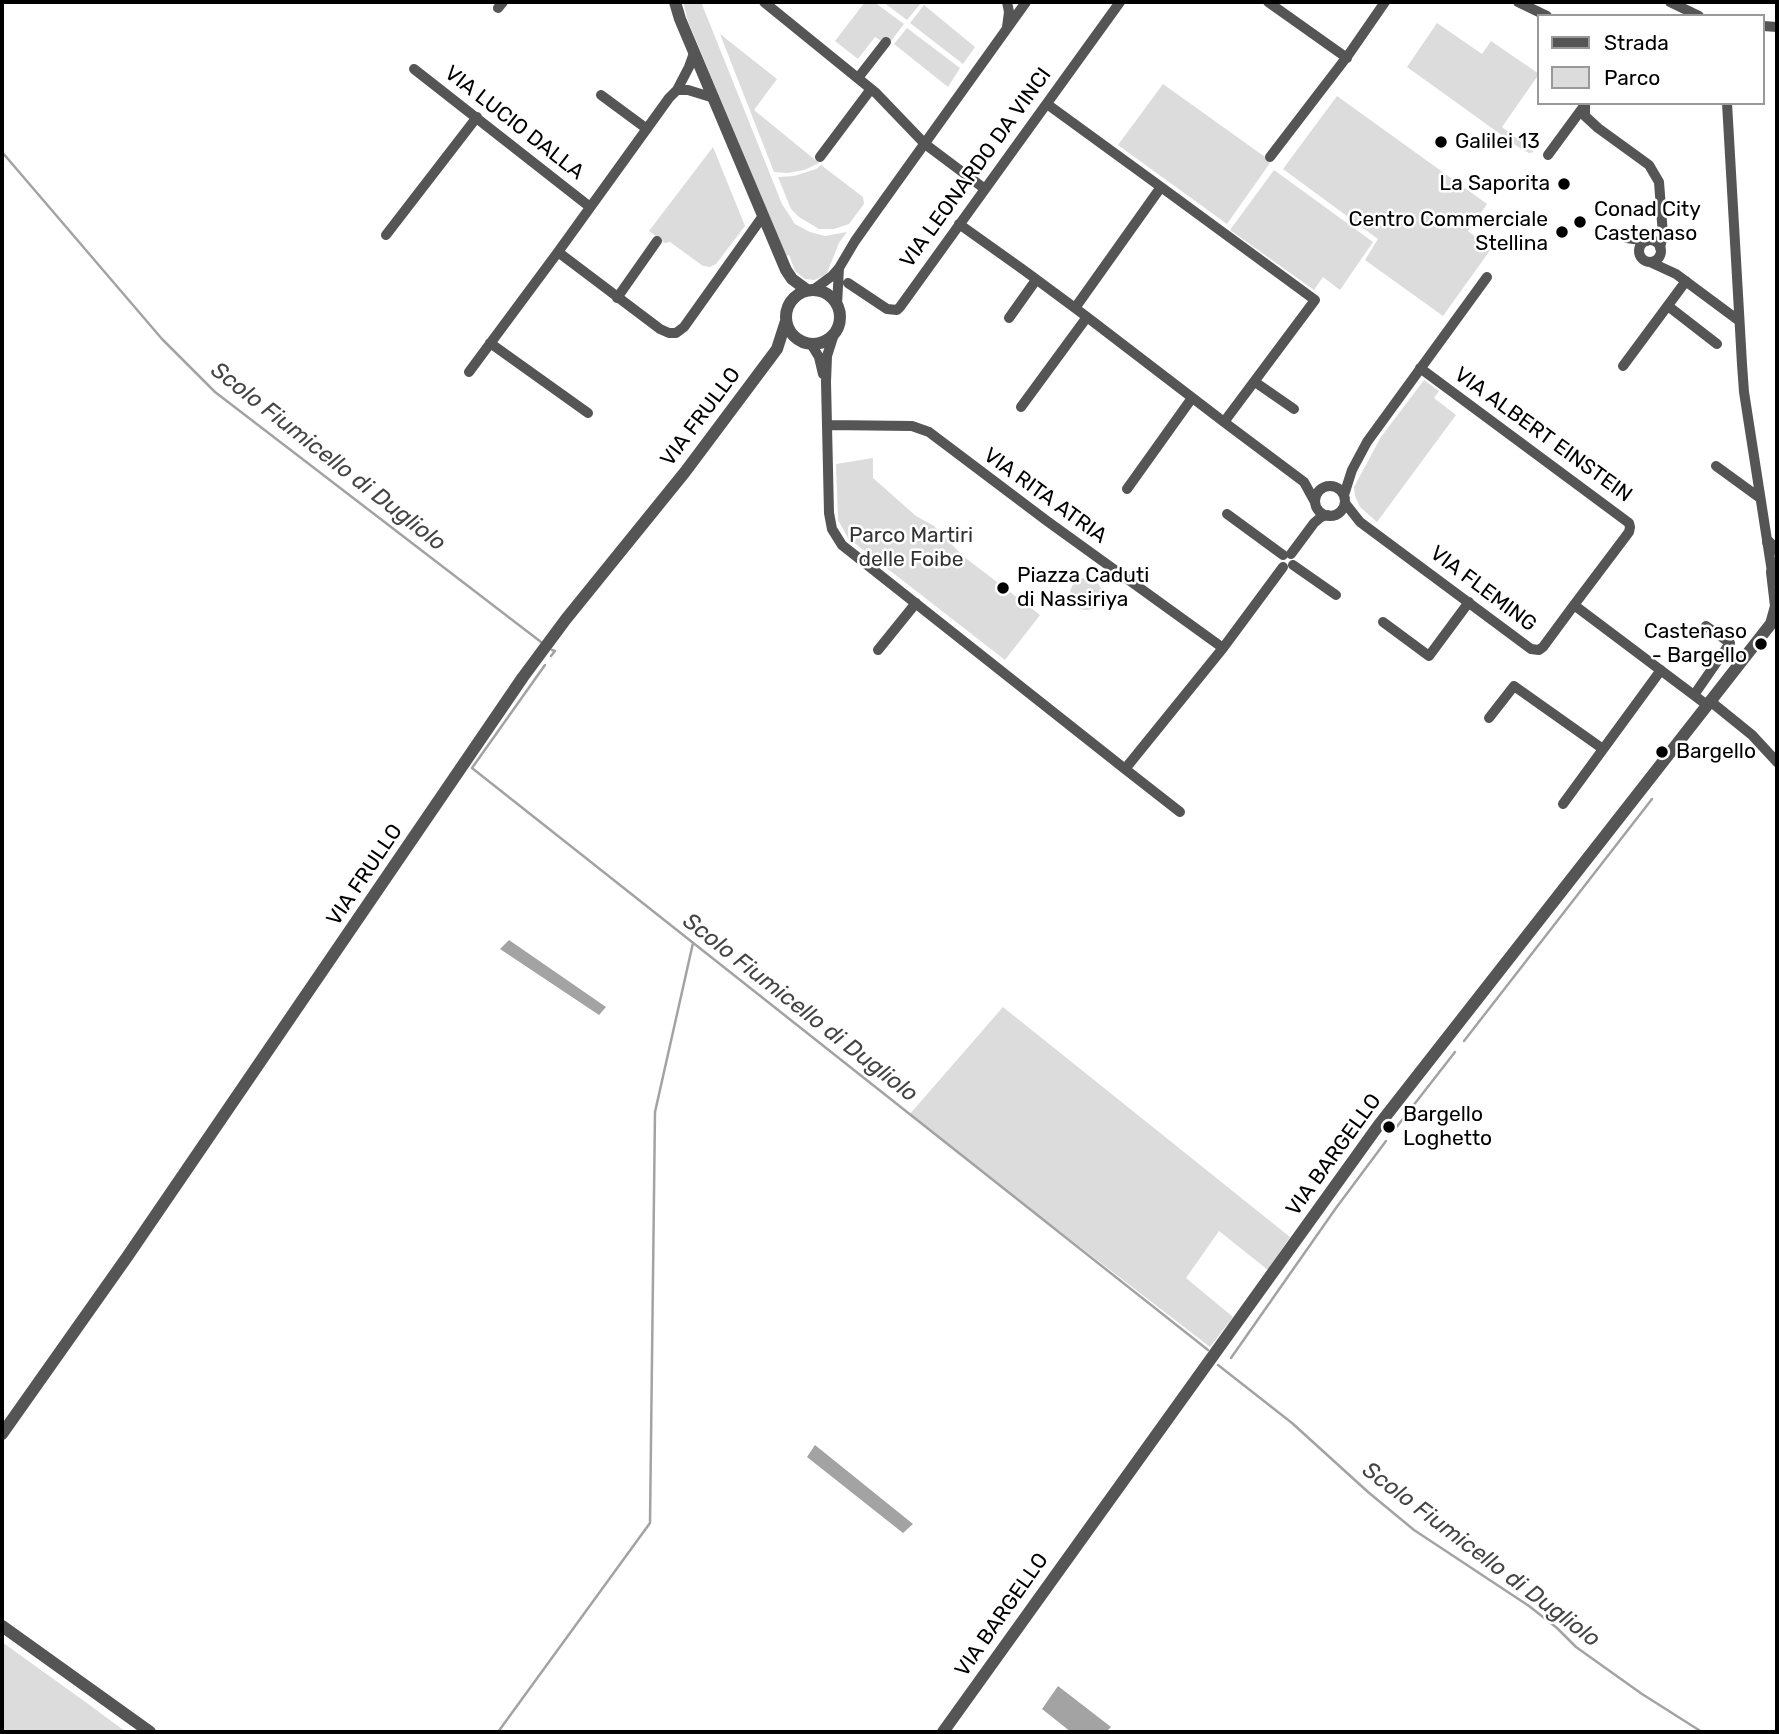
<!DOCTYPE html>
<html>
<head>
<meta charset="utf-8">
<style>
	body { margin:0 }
	#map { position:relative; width:1779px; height:1734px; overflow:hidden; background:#fff; font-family:Rubik,sans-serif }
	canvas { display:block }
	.frame { position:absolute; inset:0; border:4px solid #000; pointer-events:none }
	.legend { position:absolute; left:1537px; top:14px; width:228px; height:91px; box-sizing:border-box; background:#fff; border:2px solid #999; margin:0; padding:9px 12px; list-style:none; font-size:21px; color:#000 }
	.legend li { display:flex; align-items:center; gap:14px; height:35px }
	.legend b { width:35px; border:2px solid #999 }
</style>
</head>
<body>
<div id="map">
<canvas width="1779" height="1734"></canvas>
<div class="frame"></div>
<ul class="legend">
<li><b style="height:9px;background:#555"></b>Strada</li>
<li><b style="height:19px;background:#dcdcdc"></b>Parco</li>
</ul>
</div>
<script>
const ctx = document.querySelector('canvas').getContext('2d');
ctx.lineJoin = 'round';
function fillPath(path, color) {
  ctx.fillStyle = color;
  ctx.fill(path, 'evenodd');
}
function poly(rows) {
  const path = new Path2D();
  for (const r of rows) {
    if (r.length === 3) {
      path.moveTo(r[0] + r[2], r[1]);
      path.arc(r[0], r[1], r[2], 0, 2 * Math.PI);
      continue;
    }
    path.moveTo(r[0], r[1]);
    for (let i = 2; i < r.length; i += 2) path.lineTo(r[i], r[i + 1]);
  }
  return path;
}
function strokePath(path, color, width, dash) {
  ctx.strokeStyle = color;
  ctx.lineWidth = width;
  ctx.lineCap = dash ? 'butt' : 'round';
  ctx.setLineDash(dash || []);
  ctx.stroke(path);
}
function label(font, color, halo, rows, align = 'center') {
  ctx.font = font + ' Rubik,sans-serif';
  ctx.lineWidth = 5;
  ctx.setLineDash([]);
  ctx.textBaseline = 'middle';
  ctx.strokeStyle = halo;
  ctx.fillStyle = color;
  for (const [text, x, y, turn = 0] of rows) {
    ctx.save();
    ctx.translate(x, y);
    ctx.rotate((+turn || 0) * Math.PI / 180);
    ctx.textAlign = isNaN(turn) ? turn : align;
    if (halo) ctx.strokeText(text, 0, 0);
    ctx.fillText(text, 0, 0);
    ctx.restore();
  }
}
const green = poly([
	[683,2,701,2,782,204,795,224,810,232,825,236,847,232,839,243,827,273,823,276,814,280,805,279,795,271,789,255,786,256,688,21],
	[865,2,874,2,904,24,891,41,884,37,881,41,875,37,858,59,835,41],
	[883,2,919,2,921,3,907,20],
	[924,5,975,47,963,64,910,23],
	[1437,23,1482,54,1491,41,1539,74,1502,127,1534,152,1529,153,1521,149,1407,67],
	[907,28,960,68,948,87,894,44],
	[720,34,777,79,754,110,819,163,804,170,788,173,774,172],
	[1163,84,1265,157,1270,163,1227,224,1118,145],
	[1337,96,1487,204,1468,231,1491,249,1443,316,1365,260,1378,239,1283,169],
	[713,147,745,226,716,264,710,267,703,266,670,242,665,243,649,231],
	[821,165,863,197,864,204,849,224,834,229,819,229,799,217,791,209,778,177,794,176,816,169],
	[1274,170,1373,242,1340,290,1323,277,1314,290,1230,230],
	[1424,380,1439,391,1434,398,1456,415,1377,522,1360,507,1355,496,1354,487,1381,437],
	[873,458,873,478,916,516,934,526,963,556,1040,615,1005,660,848,538,838,520,836,464],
	[1086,594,16],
	[1003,1007,1290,1237,1268,1270,1219,1231,1186,1278,1233,1317,1210,1347,909,1115],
	[2,1642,91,1706,126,1732,2,1732]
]);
const water = poly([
	[509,940,606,1007,599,1015,500,949],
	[815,1445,913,1524,903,1533,807,1457],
	[1058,1686,1111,1727,1106,1732,1071,1732,1042,1709]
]);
const stream = poly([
	[2,152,162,339,215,392,541,642],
	[551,656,555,651,552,650],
	[545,665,472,768,1208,1350],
	[1464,1041,1652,799],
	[1395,1129,1455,1052],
	[1231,1358,1336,1208,1386,1141],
	[1218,1365,1292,1423,1368,1492,1414,1530,1529,1606,1557,1628,1576,1647,1642,1694,1702,1732],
	[498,1732,650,1523,655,1112,693,943]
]);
const minor = poly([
	[764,2,876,93,925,144,985,189],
	[1007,2,1009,12,1007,27],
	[1268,2,1347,58],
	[1518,2,1547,16],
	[1670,2,1699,16],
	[498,8,503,2],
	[1763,26,1777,27],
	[414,69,590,207],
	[858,78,886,42],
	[677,90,688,90,714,98],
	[601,95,647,129],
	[1585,103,1585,116,1598,128,1649,165,1659,182,1663,235,1660,248],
	[1727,103,1742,364,1744,392,1772,572],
	[1047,104,1161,187],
	[1548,155,1584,106],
	[820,157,871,89],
	[1270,157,1349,54,1385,2],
	[959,224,1025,271,1075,308,1087,317,1224,422,1315,300,1161,187,1075,308],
	[386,235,477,117],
	[1627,238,1647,241],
	[1650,251,11],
	[558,252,660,329,669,333,676,333,684,327,763,216],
	[1650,262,1676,274,1738,320],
	[848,283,887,309,897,310,900,307,1120,2],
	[813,290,832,276,839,268,855,241,877,210,1026,2],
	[617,298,657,241],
	[837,305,839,268],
	[1668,306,1717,344],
	[1009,318,1036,280],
	[834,334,827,356,826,382,829,513,832,529,842,545,1125,769],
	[490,343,588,413],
	[811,344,819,357,823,374],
	[1623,366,1686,281],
	[1420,368,1629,523,1630,527,1629,532,1574,605,1707,705],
	[469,372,558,252,669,98,677,90,689,67,694,53],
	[1255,382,1294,409],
	[1021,407,1087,317],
	[1224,422,1304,482,1315,502],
	[828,425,912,426,929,432,1047,521,1223,648],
	[1716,466,1760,498],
	[1330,501,15],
	[1127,489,1192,398],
	[1344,495,1352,470,1367,442,1487,277],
	[1345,503,1360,522,1531,649,1539,650,1543,647,1574,605],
	[1227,514,1283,555],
	[1291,554,1314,523,1321,517,1328,515],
	[1293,565,1336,595],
	[1383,622,1429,656,1469,602],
	[878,650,916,603],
	[1694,695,1730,643,1706,626],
	[1710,701,1752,735,1777,762],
	[1489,718,1514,686,1603,749],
	[1563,804,1661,670],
	[1180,812,1125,769,1223,648,1283,567]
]);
const tertiary = poly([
	[675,2,680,19,786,270,792,279,807,290],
	[813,317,27],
	[1768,542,1777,550],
	[1771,624,1776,606,1772,572,1777,563],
	[2,1434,127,1257,523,677,566,619,685,472,777,349,786,321],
	[2,1626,150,1732],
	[943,1732,1378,1126,1777,616]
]);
const markers = [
	[1441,142,7,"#000"],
	[1564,184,7,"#000"],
	[1580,222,7,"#000"],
	[1562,232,7,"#000"],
	[1003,588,7,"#000"],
	[1761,644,7,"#000"],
	[1662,752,7,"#000"],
	[1389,1127,7,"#000"]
];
const streetNames = [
	["VIA LUCIO DALLA",514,123,38],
	["VIA LEONARDO DA VINCI",976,168,-54],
	["VIA FRULLO",701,417,-53],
	["VIA ALBERT EINSTEIN",1543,435,36],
	["VIA RITA ATRIA",1045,496,36],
	["VIA FLEMING",1483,589,37],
	["VIA FRULLO",365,875,-56],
	["VIA BARGELLO",1334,1155,-54],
	["VIA BARGELLO",1002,1615,-55]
];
const poiNames = [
	["Galilei 13",1455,142],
	["La Saporita",1550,184,"right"],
	["Conad City",1594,210],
	["Castenaso",1594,234],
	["Centro Commerciale",1548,220,"right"],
	["Stellina",1548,244,"right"],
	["Piazza Caduti",1017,576],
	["di Nassiriya",1017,600],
	["Castenaso",1747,632,"right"],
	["- Bargello",1747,656,"right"],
	["Bargello",1676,752],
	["Bargello",1403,1115],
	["Loghetto",1403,1139]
];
const parkNames = [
	["Parco Martiri",911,536],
	["delle Foibe",911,560]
];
const waterNames = [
	["Scolo Fiumicello di Dugliolo",328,457,38],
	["Scolo Fiumicello di Dugliolo",800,1008,38],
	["Scolo Fiumicello di Dugliolo",1481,1555,37]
];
fillPath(green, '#dcdcdc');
fillPath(water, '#a3a3a3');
strokePath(stream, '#a3a3a3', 2.5);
strokePath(minor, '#555', 10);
strokePath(tertiary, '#555', 12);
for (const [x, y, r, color] of markers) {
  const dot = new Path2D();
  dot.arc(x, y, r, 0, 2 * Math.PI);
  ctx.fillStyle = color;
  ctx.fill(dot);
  strokePath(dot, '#fff', 2.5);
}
label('21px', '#000', '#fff', streetNames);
label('21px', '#000', '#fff', poiNames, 'left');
label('21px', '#333', '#fff', parkNames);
label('italic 23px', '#444', '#fff', waterNames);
</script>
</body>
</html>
